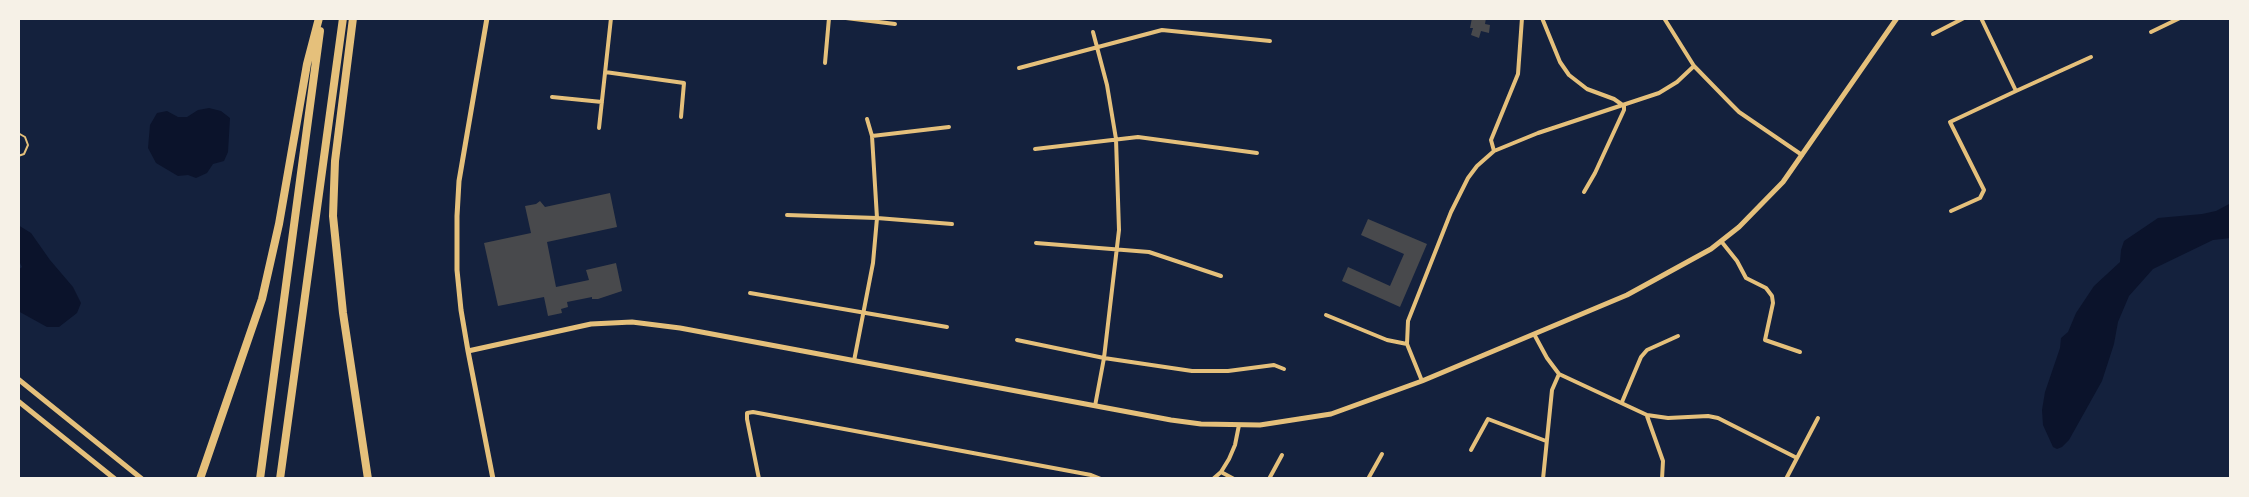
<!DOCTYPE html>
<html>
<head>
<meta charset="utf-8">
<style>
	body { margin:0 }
	#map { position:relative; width:2249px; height:497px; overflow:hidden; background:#14213d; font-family:Quicksand,sans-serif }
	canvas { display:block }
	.frame { position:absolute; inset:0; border:20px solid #f6f1e7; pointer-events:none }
</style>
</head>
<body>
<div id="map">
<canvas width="2249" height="497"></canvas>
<div class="frame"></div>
</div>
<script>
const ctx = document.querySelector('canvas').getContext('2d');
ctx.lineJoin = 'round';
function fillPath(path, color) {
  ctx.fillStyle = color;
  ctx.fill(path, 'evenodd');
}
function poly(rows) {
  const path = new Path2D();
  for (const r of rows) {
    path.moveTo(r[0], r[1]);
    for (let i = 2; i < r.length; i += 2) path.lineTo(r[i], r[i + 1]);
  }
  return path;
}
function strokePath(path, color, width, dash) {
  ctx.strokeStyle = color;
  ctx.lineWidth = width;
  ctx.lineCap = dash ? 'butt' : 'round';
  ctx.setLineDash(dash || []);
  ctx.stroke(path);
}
const water = poly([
	[209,108,221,111,230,118,228,152,224,161,213,164,207,173,196,178,188,175,178,176,156,163,148,148,150,125,157,113,167,111,178,117,187,117,198,110],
	[2231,203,2231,238,2213,240,2153,269,2129,296,2118,322,2114,344,2102,381,2069,440,2062,447,2057,449,2053,447,2043,425,2042,410,2045,392,2060,348,2061,338,2068,332,2076,313,2094,286,2120,262,2121,250,2124,241,2158,218,2202,214,2216,211],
	[18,225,31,233,50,260,73,287,81,303,77,313,59,327,47,327,18,311,18,270,22,267,18,259]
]);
const building = poly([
	[1472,18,1486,18,1485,24,1490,25,1489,33,1481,31,1479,38,1471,35,1473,28,1470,28],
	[610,193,617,227,547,242,556,287,589,280,586,270,616,263,622,291,598,299,592,299,592,297,567,302,568,307,561,309,562,313,548,316,544,297,498,306,484,243,531,233,525,206,536,204,540,201,545,207],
	[1368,219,1427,244,1400,307,1342,281,1348,267,1390,286,1404,254,1361,235]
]);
const service = poly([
	[18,133,25,137,28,145,24,154,18,156]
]);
const minor = poly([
	[846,18,895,24],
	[1542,18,1560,62,1569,75,1587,89,1614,99,1624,106],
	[1664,18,1694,66,1732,105,1739,112,1802,155],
	[1093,32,1107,85,1116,139,1119,230,1104,358,1095,406],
	[2151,32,2180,18],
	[1933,34,1964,18],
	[825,63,829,18],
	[1019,68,1162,30,1270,41],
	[605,72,684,83,681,117],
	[2016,91,2091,57],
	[552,97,602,102],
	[599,128,611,18],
	[872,136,949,127],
	[1035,149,1138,137,1257,153],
	[1494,151,1491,140,1518,74,1522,18],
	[1584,192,1595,173,1624,110,1624,106],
	[1951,211,1980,198,1984,190,1950,122,2016,91,1981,18],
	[787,215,877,218,952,224],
	[1721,241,1737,261,1746,278,1766,288,1772,296,1773,303,1765,340,1800,352],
	[1036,243,1149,252,1221,276],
	[750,293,947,327],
	[1326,315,1387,340,1407,344],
	[1534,334,1547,358,1559,374,1647,415,1668,418,1708,416,1718,418,1797,458],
	[1017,340,1104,358,1192,371,1228,371,1274,365,1284,369],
	[854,361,873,263,877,218,872,136,867,119],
	[1422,381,1407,344,1408,321,1451,212,1468,178,1477,166,1494,151,1538,133,1659,93,1677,82,1694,66],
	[1622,402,1641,357,1647,350,1678,336],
	[1647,416,1663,461,1662,479],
	[1471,450,1488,419,1546,441],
	[1221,472,1234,479],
	[759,479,747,419,747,413,753,412,1091,475,1101,479],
	[1213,479,1221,472,1229,459,1235,445,1239,425],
	[1269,479,1282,455],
	[1368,479,1382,454],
	[1543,479,1552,390,1559,374],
	[1786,479,1818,418]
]);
const tertiary = poly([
	[487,18,459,181,457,216,457,270,461,310,468,351,493,479],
	[468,351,591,324,632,322,680,328,1171,420,1201,424,1260,425,1331,414,1422,381,1627,295,1711,249,1739,227,1783,182,1897,18],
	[18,379,142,479],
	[18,401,115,479]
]);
const motorway = poly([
	[353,18,335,161,333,216,343,313,368,479],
	[200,479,262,299,279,224,307,64,319,18],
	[260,479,320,31],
	[280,479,343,18]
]);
fillPath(water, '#0b132b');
fillPath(building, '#48494c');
strokePath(service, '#e5c07b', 2);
strokePath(minor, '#e5c07b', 4);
strokePath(tertiary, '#e5c07b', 5);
strokePath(motorway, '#e5c07b', 8);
</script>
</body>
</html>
